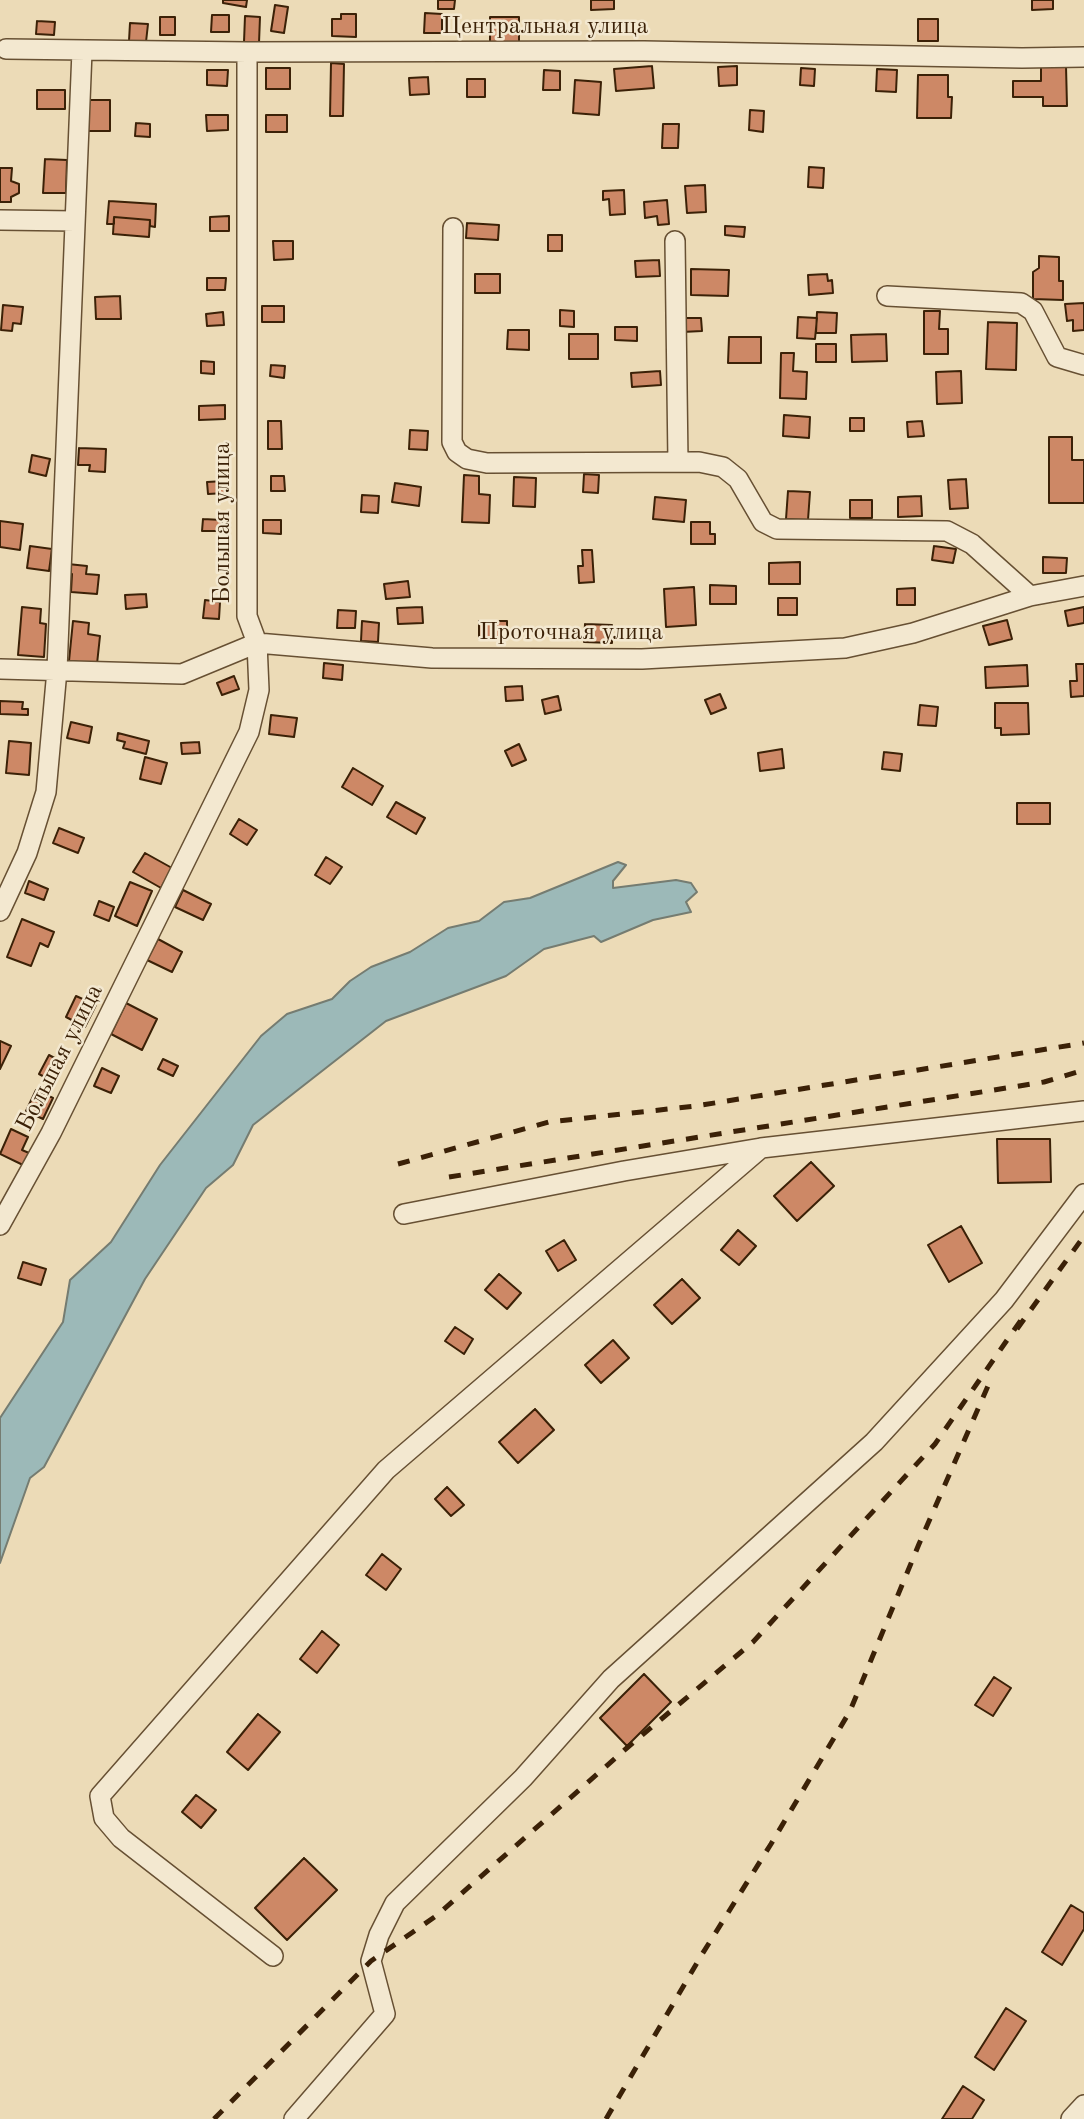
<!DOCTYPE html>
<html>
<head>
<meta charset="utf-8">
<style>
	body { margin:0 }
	canvas { display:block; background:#ecdbb7 }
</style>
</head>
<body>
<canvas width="1084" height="2119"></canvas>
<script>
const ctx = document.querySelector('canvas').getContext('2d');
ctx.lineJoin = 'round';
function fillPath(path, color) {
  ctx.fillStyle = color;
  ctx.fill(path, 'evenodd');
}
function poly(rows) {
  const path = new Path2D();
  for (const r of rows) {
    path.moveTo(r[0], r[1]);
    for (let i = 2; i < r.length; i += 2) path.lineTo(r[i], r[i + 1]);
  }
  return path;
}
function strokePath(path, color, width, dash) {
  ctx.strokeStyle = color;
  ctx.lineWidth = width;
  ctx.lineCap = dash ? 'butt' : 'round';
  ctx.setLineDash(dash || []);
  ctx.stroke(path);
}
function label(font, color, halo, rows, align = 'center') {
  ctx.font = font + ' "Old Standard TT",serif';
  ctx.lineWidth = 5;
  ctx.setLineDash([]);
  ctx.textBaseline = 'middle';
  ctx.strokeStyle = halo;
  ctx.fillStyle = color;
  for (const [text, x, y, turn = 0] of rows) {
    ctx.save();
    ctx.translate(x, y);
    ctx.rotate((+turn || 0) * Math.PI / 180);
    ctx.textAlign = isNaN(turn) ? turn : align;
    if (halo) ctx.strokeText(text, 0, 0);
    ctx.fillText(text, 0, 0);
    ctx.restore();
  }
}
const water = poly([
	[618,862,626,865,613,881,613,888,676,880,691,883,697,892,686,902,691,912,653,920,601,942,594,936,544,949,506,976,386,1021,253,1125,233,1165,206,1188,145,1279,44,1467,30,1478,0,1563,0,1418,63,1322,70,1280,111,1242,160,1165,261,1036,287,1014,332,999,350,981,371,967,410,952,448,928,479,921,504,902,530,898,618,862]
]);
const building = poly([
	[223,0,247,0,246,7,223,3,223,0],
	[438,0,455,0,454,9,438,9,438,0],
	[591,0,614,0,614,9,591,10,591,0],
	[1032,0,1053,0,1053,9,1032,10,1032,0],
	[275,5,288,7,284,33,271,31,275,5],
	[425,13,442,14,442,33,424,33,425,13],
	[341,14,356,14,356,37,332,36,332,19,341,19,341,14],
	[212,15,229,15,229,32,211,32,212,15],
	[245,16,260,17,259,43,244,42,245,16],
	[160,17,175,17,175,35,160,35,160,17],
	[490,17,519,17,519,44,490,44,490,17],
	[918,19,938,19,938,41,918,41,918,19],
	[37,21,55,22,54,35,36,34,37,21],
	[130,23,148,24,146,42,129,41,130,23],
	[331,63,344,64,343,116,330,116,331,63],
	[652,66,654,88,616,91,614,69,652,66],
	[737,66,737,85,719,86,718,67,737,66],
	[1041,66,1066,66,1067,106,1043,106,1043,97,1013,97,1013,81,1041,81,1041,66],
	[266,68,290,68,290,89,266,89,266,68],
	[801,68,815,69,814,86,800,85,801,68],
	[877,69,897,70,896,92,876,91,877,69],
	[207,70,228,70,227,86,207,85,207,70],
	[544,70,560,71,560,90,543,90,544,70],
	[918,75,948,75,948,97,952,97,951,118,917,118,918,75],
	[428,77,429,94,410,95,409,78,428,77],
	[467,79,485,79,485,97,467,97,467,79],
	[575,80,601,82,599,115,573,113,575,80],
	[37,90,65,90,65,109,37,109,37,90],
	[87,100,110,100,110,131,87,131,87,100],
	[750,110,764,111,763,132,749,130,750,110],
	[206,115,228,115,228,130,207,131,206,115],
	[266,115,287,115,287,132,266,132,266,115],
	[136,123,150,124,150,137,135,136,136,123],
	[663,124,679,124,678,148,662,148,663,124],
	[45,159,67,160,66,193,43,193,45,159],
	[809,167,824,168,823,188,808,187,809,167],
	[0,168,12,168,11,181,19,184,19,193,11,197,11,202,0,202,0,168],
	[705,185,706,212,687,213,685,186,705,185],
	[624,190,625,214,610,215,609,199,603,200,603,191,624,190],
	[667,200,669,224,658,225,657,216,645,218,644,202,667,200],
	[109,201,156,204,155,227,150,226,150,220,114,217,114,224,107,224,109,201],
	[229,216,229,231,210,231,210,217,229,216],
	[114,217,150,220,149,237,113,234,114,217],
	[467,223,499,225,498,240,466,238,467,223],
	[725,226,745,227,744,237,725,235,725,226],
	[548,235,562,235,562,251,548,251,548,235],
	[273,241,293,241,293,259,274,260,273,241],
	[1039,256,1059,257,1059,281,1063,281,1063,300,1033,299,1033,272,1039,268,1039,256],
	[659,260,660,276,636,277,635,261,659,260],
	[691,269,729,270,728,296,691,295,691,269],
	[475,274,500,274,500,293,475,293,475,274],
	[827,274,828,281,832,280,833,293,809,295,808,275,827,274],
	[207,278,226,278,225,290,207,290,207,278],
	[120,296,121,319,96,319,95,297,120,296],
	[1084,303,1084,330,1073,331,1073,320,1067,321,1065,304,1084,303],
	[3,305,23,307,21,324,13,323,12,331,1,330,3,305],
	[262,306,284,306,284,322,262,322,262,306],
	[560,310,574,311,574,327,560,326,560,310],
	[924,311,940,311,939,329,948,329,948,354,924,354,924,311],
	[223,312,224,325,207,326,206,314,223,312],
	[817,312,837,313,836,333,816,333,817,312],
	[798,317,817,318,815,339,797,338,798,317],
	[681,318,701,318,702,331,682,332,681,318],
	[988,322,1017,323,1016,370,986,369,988,322],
	[615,327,637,327,637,341,615,340,615,327],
	[508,330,529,330,529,350,507,349,508,330],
	[569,334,598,334,598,359,569,359,569,334],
	[886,334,887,361,852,362,851,335,886,334],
	[729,337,761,337,761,363,728,363,729,337],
	[816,344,836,344,836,362,816,362,816,344],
	[781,353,794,353,793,371,807,372,806,399,780,398,781,353],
	[201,361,214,362,214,374,201,373,201,361],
	[271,365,285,366,284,378,270,376,271,365],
	[660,371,661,385,632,387,631,373,660,371],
	[961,371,962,403,937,404,936,372,961,371],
	[225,405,225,419,199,420,199,406,225,405],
	[784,415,810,417,809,438,783,436,784,415],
	[850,418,864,418,864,431,850,431,850,418],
	[268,421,281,421,282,449,268,449,268,421],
	[922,421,924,436,908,437,907,422,922,421],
	[410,430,428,431,427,450,409,449,410,430],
	[1049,437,1072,437,1072,460,1084,460,1084,503,1049,503,1049,437],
	[79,448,106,449,105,472,89,471,90,465,78,465,79,448],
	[32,455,50,459,46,476,29,472,32,455],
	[584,474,599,475,598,493,583,492,584,474],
	[464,475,479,476,479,494,490,495,489,523,462,522,464,475],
	[271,476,284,476,285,491,271,491,271,476],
	[514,477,536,478,535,507,513,506,514,477],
	[966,479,968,508,950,509,948,480,966,479],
	[225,481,226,493,208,494,207,482,225,481],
	[395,483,421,487,419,506,392,502,395,483],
	[788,491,810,492,808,520,786,519,788,491],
	[362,495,379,496,378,513,361,512,362,495],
	[921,496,922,516,898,517,898,497,921,496],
	[655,497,686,500,684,522,653,519,655,497],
	[850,500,872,500,872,518,850,518,850,500],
	[203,519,222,520,222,531,202,531,203,519],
	[263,520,281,520,281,534,263,533,263,520],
	[0,521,23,524,20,550,0,547,0,521],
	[691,522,710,522,710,534,715,534,715,544,691,544,691,522],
	[30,546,52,549,49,571,27,568,30,546],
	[934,546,956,549,953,563,932,560,934,546],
	[582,550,592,550,594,582,579,583,578,566,583,566,582,550],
	[1043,557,1067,558,1066,573,1043,573,1043,557],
	[800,562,800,584,769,584,769,563,800,562],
	[68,564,87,566,86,574,99,575,97,594,71,592,72,574,68,574,68,564],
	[408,581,410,597,386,599,384,584,408,581],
	[710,585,736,586,736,604,710,604,710,585],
	[694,587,696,625,666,627,664,589,694,587],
	[915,588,915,605,897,605,897,589,915,588],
	[146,594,147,607,126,609,125,595,146,594],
	[778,598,797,598,797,615,778,615,778,598],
	[205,600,220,602,219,619,203,618,205,600],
	[22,607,41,609,40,623,46,624,44,657,18,655,22,607],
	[422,607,423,623,398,624,397,608,422,607],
	[1084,607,1084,623,1068,626,1065,611,1084,607],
	[338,610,356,611,355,628,337,628,338,610],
	[1007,620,1012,639,989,645,983,626,1007,620],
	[73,621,89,623,88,634,100,636,97,664,69,661,73,621],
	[362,621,379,623,378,642,361,641,362,621],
	[479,621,507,621,507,639,479,639,479,621],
	[585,624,612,625,612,643,584,642,585,624],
	[324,663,343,665,342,680,323,678,324,663],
	[1076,664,1084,664,1084,696,1071,697,1070,681,1077,681,1076,664],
	[1027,665,1028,686,986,688,985,667,1027,665],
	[234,676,239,689,222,695,217,683,234,676],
	[522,686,523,700,506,701,505,687,522,686],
	[720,694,726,708,711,714,705,700,720,694],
	[558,696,561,710,545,714,542,700,558,696],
	[0,701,23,702,22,709,28,709,28,715,0,714,0,701],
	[995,703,1028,703,1029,734,1001,735,1001,728,995,728,995,703],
	[920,705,938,707,936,726,918,725,920,705],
	[271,715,297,718,294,737,269,734,271,715],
	[71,722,92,727,89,743,67,738,71,722],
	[118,733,149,741,146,754,123,748,125,742,117,740,118,733],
	[9,741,31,743,29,775,6,773,9,741],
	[199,742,200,753,182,754,181,743,199,742],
	[519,744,526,760,512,766,505,751,519,744],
	[782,749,784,768,760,771,758,753,782,749],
	[884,752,902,754,900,771,882,769,884,752],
	[145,757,167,763,161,784,140,779,145,757],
	[353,768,383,786,372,805,342,787,353,768],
	[396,802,425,818,416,834,387,817,396,802],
	[1017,803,1050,803,1050,824,1017,824,1017,803],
	[239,819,257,830,247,845,230,834,239,819],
	[59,828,84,838,78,853,53,843,59,828],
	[145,853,172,868,161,888,133,872,145,853],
	[326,857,342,867,330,884,315,875,326,857],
	[29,881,48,889,44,900,25,893,29,881],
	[130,882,152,891,137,926,115,916,130,882],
	[183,890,211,904,203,920,175,907,183,890],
	[99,901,114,907,109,921,94,915,99,901],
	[22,919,54,932,48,947,40,943,31,966,7,957,22,919],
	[158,939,182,952,172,972,147,960,158,939],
	[76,996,96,1005,85,1027,66,1017,76,996],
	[126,1003,157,1019,142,1050,111,1034,126,1003],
	[0,1041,11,1046,0,1069,0,1041],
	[49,1055,60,1061,50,1080,39,1074,49,1055],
	[163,1059,178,1066,173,1076,158,1069,163,1059],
	[102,1068,119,1076,111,1093,94,1086,102,1068],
	[36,1090,53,1098,43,1119,26,1111,36,1090],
	[11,1129,28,1137,22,1150,29,1153,23,1165,0,1154,11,1129],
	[997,1139,1050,1139,1051,1182,998,1183,997,1139],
	[811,1162,834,1186,797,1221,774,1196,811,1162],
	[961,1226,982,1263,949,1282,928,1245,961,1226],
	[738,1230,756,1246,739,1265,721,1250,738,1230],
	[564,1240,576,1260,558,1271,546,1251,564,1240],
	[23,1262,46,1269,41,1285,18,1278,23,1262],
	[499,1274,521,1293,507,1309,485,1290,499,1274],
	[682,1279,700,1298,672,1324,654,1305,682,1279],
	[455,1327,473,1339,464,1354,445,1341,455,1327],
	[613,1340,629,1358,601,1383,585,1365,613,1340],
	[535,1409,554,1430,518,1463,499,1442,535,1409],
	[447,1487,464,1505,451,1516,435,1499,447,1487],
	[382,1554,401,1569,386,1590,366,1575,382,1554],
	[322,1631,339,1645,317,1673,300,1659,322,1631],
	[644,1674,671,1702,627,1746,600,1718,644,1674],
	[994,1677,1011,1688,993,1716,975,1705,994,1677],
	[258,1714,280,1732,248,1770,227,1752,258,1714],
	[196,1795,216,1810,201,1828,182,1812,196,1795],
	[304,1858,337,1890,287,1940,255,1908,304,1858],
	[1071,1905,1084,1913,1084,1929,1062,1965,1042,1952,1071,1905],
	[1006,2008,1026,2021,994,2070,975,2057,1006,2008],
	[963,2086,984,2100,972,2119,942,2119,963,2086]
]);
const street = poly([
	[6,49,247,52,644,51,1022,58,1084,57],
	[0,220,75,221],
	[453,228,452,442,457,452,467,459,487,463,699,462,723,467,738,479,763,522,777,529,947,531,972,544,1030,596],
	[675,241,678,462],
	[887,296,1021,303,1033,311,1057,357,1084,365],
	[0,669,182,674,257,643,432,658,642,659,845,648,913,633,1030,596,1084,586],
	[0,911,27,853,46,792,57,670,82,51],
	[404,1214,624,1171,761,1148],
	[0,1225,51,1133,249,732,259,690,257,643,247,616,247,52],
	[273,1956,121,1838,104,1818,100,1796,386,1470,761,1148,1084,1111],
	[294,2119,385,2014,371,1961,379,1935,395,1903,523,1778,611,1679,874,1442,1004,1300,1084,1194],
	[1071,2119,1084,2105]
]);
const rail = poly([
	[398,1164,549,1122,696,1106,1084,1043],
	[449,1177,1044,1082,1084,1070],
	[1017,1329,1084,1236],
	[214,2119,371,1961,436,1916,628,1747,753,1642,935,1444,1021,1320],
	[606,2119,701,1956,771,1844,850,1711,919,1544,991,1379]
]);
const streetNames = [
	["Центральная улица",545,27],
	["Большая улица",223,523,-90],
	["Проточная улица",571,633],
	["Большая улица",60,1058,-63]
];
fillPath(water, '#9cb9b8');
strokePath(water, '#757c71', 2);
fillPath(building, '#cd8866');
strokePath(building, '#3b2107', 2);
strokePath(street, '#675033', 22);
strokePath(street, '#f3e8d0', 19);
strokePath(rail, '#3b2107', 5, [12, 12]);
label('24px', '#3b2107', '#f3e8d0', streetNames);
</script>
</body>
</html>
